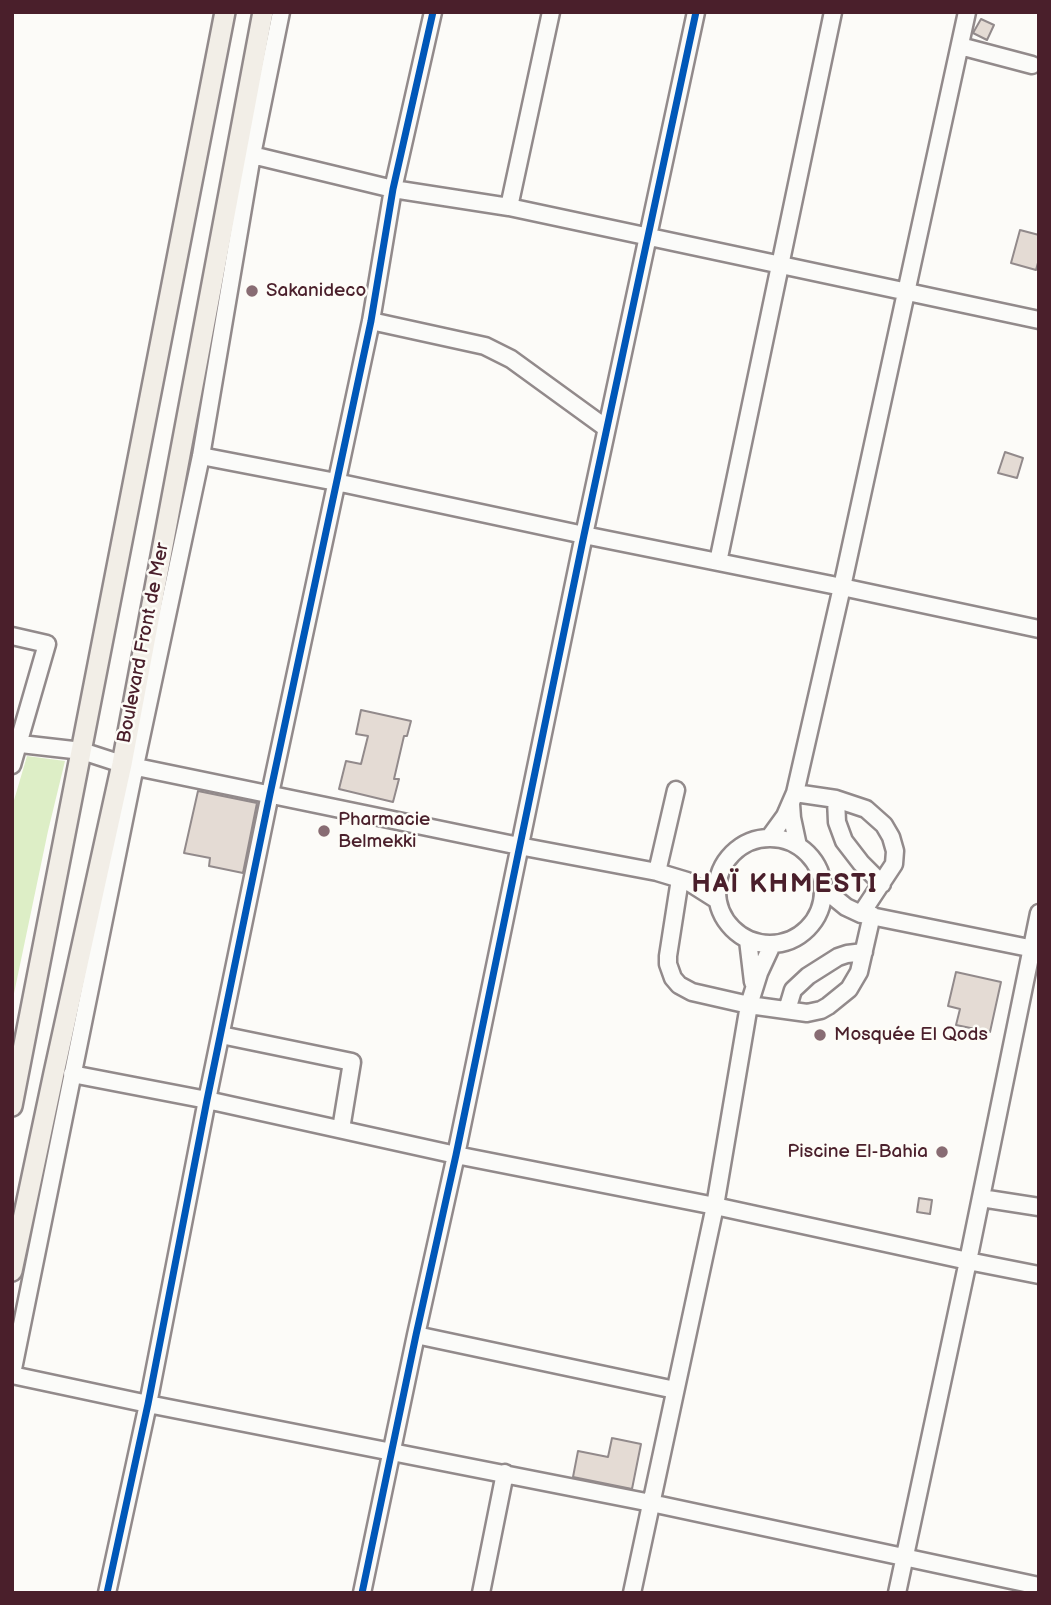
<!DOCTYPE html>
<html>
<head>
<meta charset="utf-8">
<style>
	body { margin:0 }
	#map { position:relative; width:1051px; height:1605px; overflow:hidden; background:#fcfbf8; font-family:"Balsamiq Sans",sans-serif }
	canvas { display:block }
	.frame { position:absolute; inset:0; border:14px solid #4a1f2b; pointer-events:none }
</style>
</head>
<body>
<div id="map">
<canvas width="1051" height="1605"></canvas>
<div class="frame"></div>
</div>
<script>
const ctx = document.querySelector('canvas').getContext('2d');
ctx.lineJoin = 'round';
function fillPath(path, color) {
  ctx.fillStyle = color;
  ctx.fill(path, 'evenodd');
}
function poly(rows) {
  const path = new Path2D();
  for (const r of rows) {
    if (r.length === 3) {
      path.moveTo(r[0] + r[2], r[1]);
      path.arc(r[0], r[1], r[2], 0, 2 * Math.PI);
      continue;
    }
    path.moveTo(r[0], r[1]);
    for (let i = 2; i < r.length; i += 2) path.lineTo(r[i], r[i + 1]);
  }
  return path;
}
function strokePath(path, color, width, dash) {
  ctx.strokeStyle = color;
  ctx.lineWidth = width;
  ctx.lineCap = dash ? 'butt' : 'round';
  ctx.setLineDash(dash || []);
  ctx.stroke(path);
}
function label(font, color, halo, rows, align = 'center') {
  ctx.font = font + ' "Balsamiq Sans",sans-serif';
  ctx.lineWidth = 5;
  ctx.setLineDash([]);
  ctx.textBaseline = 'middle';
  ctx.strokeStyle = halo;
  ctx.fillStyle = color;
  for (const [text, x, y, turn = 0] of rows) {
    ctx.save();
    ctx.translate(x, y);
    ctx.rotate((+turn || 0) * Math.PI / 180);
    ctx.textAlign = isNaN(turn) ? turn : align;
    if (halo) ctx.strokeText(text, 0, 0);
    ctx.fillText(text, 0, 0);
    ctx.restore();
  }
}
const green = poly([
	[27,756,65,761,48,831,12,1003,12,807]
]);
const building = poly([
	[981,19,994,25,987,40,973,33,981,19],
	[1020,230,1039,235,1039,259,1036,270,1011,263,1020,230],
	[1005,452,1023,458,1017,478,998,473,1005,452],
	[361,710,411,721,407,736,404,736,394,779,399,779,393,802,339,789,346,761,361,764,368,736,356,734,361,710],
	[198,791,257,803,243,873,209,866,210,858,184,853,198,791],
	[956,972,1001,982,990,1032,956,1025,960,1009,948,1006,956,972],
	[919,1198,932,1200,930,1214,917,1212,919,1198],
	[612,1438,641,1444,632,1489,573,1477,578,1451,608,1457,612,1438]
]);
const minor = poly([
	[960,46,1032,65],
	[252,155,393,189,509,207,1039,320],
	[509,207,551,12],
	[371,321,485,346,511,359,606,428],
	[201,456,336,482,584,535,842,587,1039,629],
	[718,562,833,12],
	[12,636,47,644,12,765],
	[12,743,82,751,122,764,519,846,657,872,687,881,717,900],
	[795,793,836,799,866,809,884,825,891,837,895,851,894,864,861,914],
	[836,799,837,822,844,841,861,863,882,884],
	[791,804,792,818,798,846],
	[770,891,53],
	[769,838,785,816,795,793,842,587,967,12],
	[657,872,676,790],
	[680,879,668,956,668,964,673,978,679,985,692,992,749,1005,807,1013,821,1010,828,1006,849,989,859,972,872,915],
	[824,889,846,907,861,914,1039,950],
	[748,940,753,982],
	[787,1010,793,990,808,976,838,957,847,954,864,952],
	[221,1035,352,1062,341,1129],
	[72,1074,207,1100,456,1155,715,1206,968,1261,1039,1275],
	[981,1198,1039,1207],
	[416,1335,675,1390],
	[12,1374,135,766,201,456,252,155,281,12],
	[12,1375,148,1404,651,1503,1039,1586],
	[107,1593,148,1404,207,1100,270,794,371,321,393,189,433,12],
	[362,1593,416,1335,456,1155,584,535,696,12],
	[481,1593,505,1473],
	[632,1593,715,1206,749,1005,759,973,772,945],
	[897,1593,968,1261,1039,913]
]);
const major = poly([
	[12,1106,225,12],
	[12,1271,54,1073,122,764,263,12]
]);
const cycleway = poly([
	[107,1593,148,1404,207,1100,270,794,371,321,393,189,433,12],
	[362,1593,416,1335,456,1155,584,535,696,12]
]);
const markers = [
	[252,291,7,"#886c73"],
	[324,831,7,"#886c73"],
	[820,1035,7,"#886c73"],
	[942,1152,7,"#886c73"]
];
const poiNames = [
	["Sakanideco",266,291],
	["Pharmacie",338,820],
	["Belmekki",338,842],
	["Mosquée El Qods",834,1035],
	["Piscine El-Bahia",928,1152,"right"]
];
const streetNames = [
	["Boulevard Front de Mer",144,643,-79]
];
const districtNames = [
	["HAÏ KHMESTI",785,885]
];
fillPath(green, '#ddeec6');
fillPath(building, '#e4dbd4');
strokePath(building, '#928a8b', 2);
strokePath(minor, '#928a8b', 21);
strokePath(major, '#928a8b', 24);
strokePath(minor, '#fbfbf9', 16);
strokePath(major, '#f2eee7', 19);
strokePath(cycleway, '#0057b8', 7);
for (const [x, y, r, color] of markers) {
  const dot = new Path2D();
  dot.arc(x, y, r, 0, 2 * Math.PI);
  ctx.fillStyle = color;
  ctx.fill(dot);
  strokePath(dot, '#fdfcf7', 2.5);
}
label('19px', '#4a1f2b', '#fdfcf7', poiNames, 'left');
label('19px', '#4a1f2b', '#fdfcf7', streetNames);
ctx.letterSpacing = '2px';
label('bold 26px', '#4a1f2b', '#fdfcf7', districtNames);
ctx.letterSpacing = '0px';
</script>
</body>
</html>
